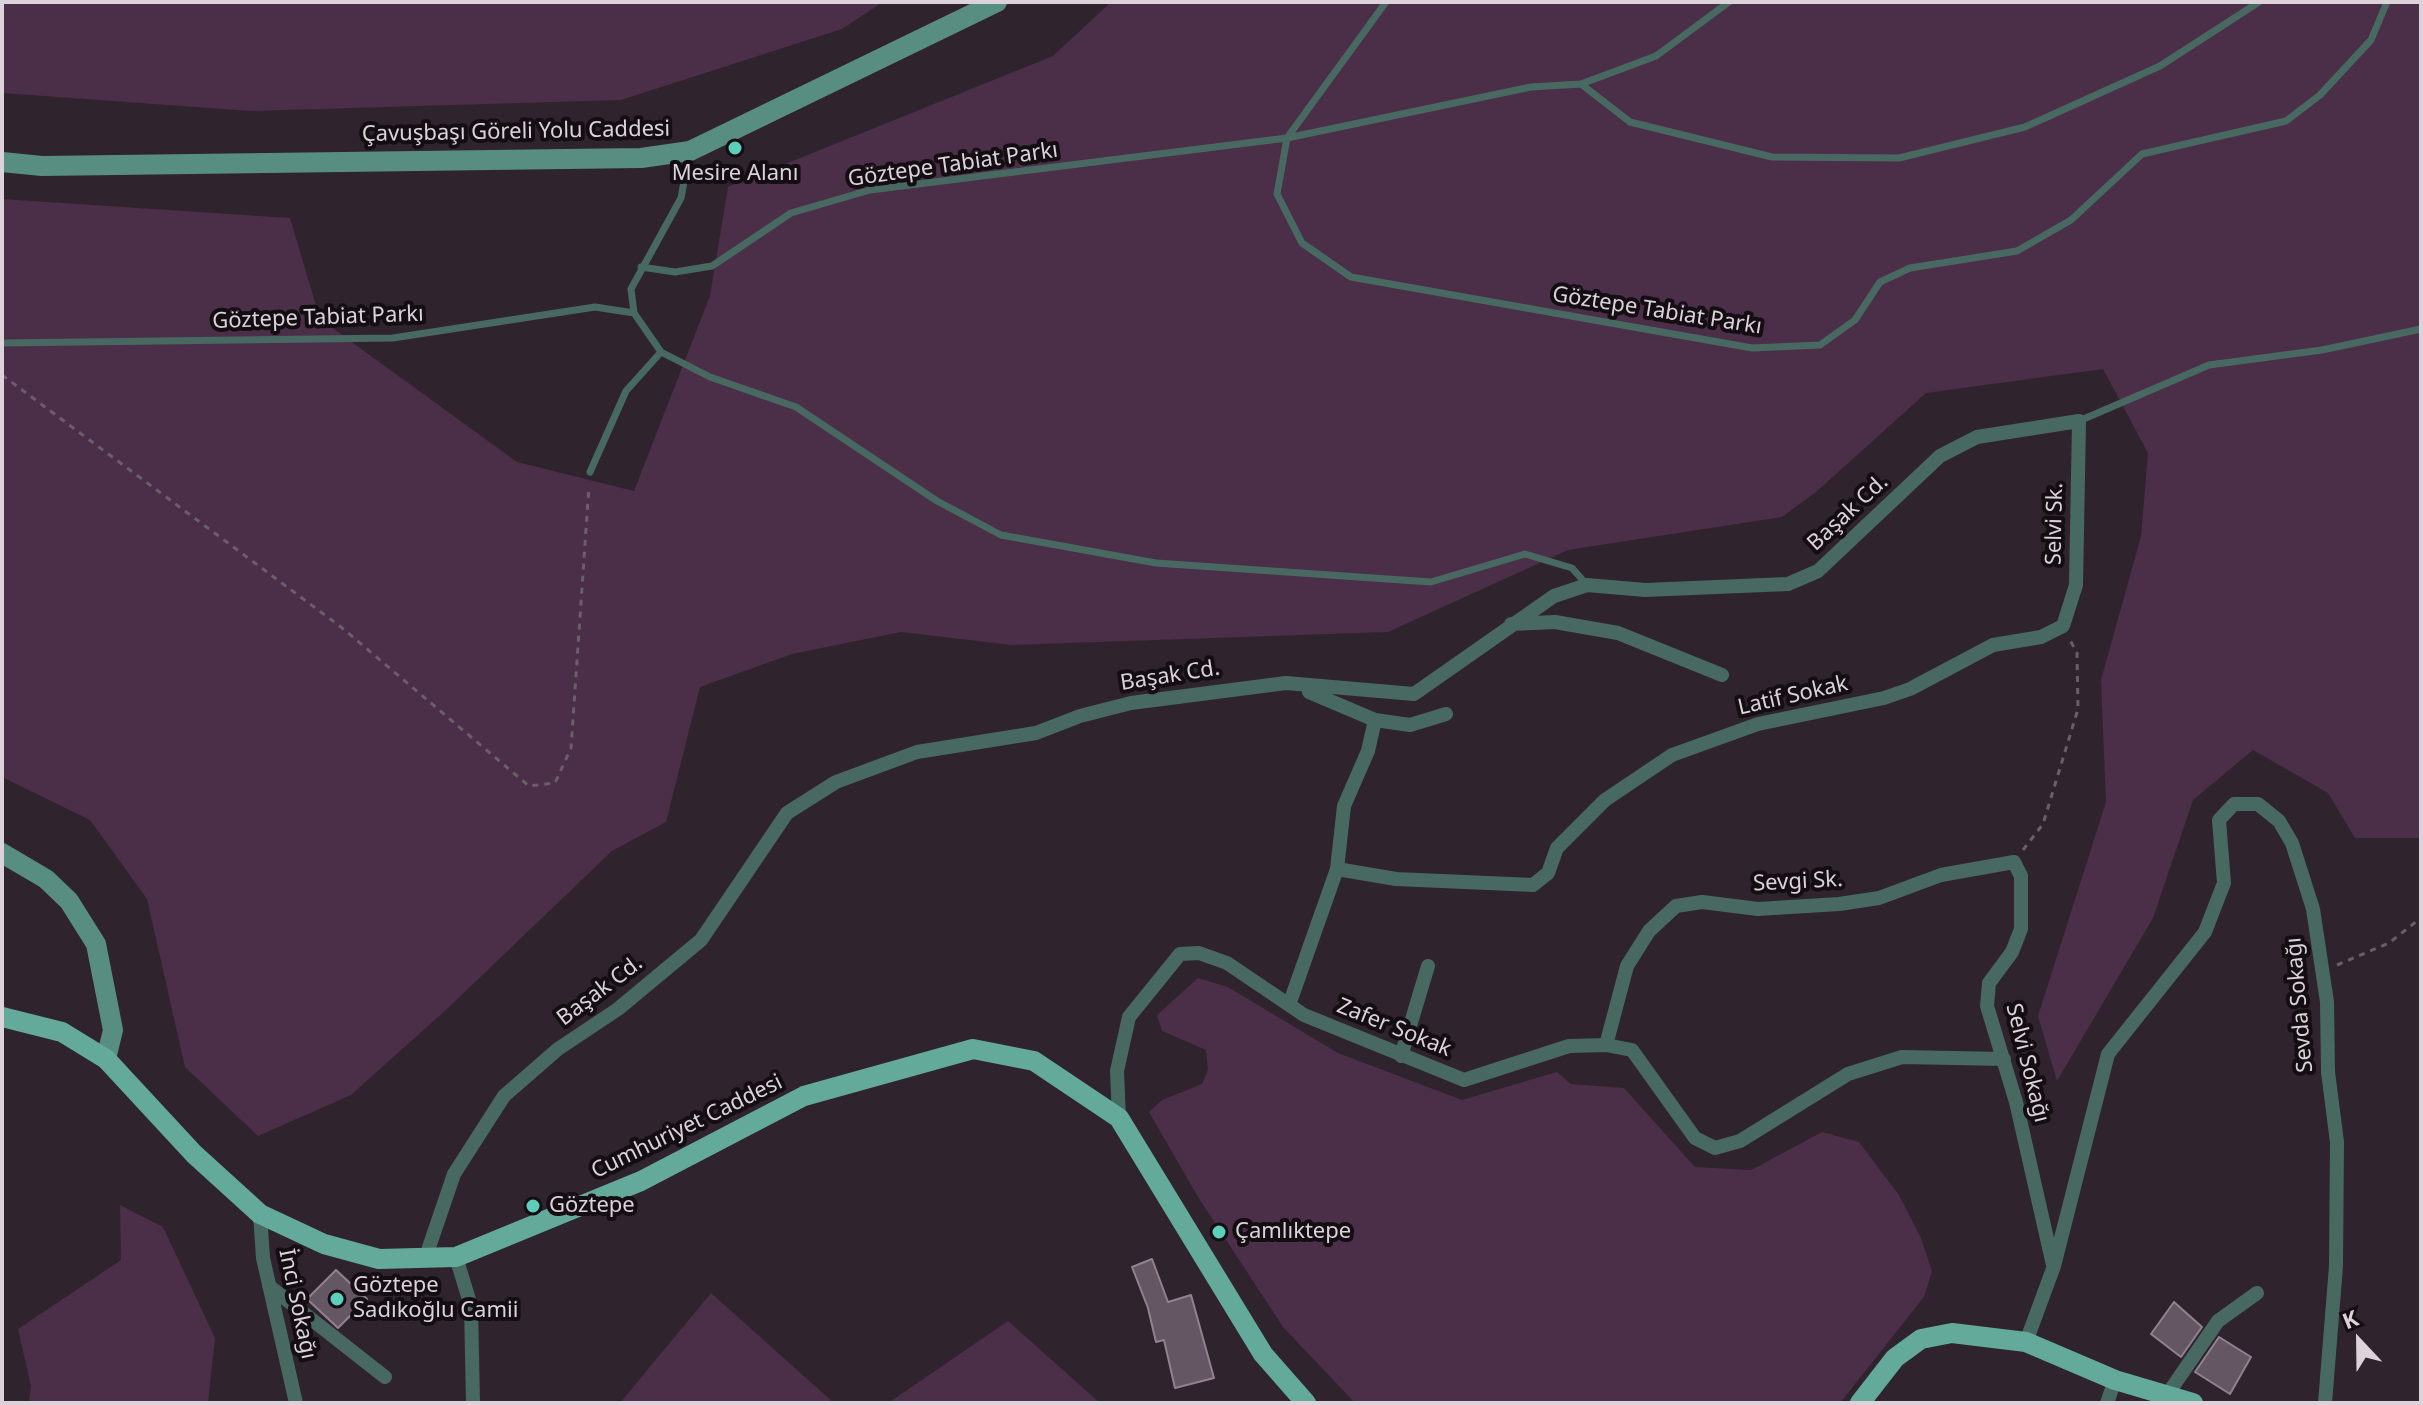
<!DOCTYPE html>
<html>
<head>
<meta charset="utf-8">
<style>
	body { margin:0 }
	#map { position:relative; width:2423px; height:1405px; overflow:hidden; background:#2f232e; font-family:"Noto Sans",sans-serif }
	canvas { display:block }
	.frame { position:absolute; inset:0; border:4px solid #dbd2da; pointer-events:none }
	.north { position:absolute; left:2319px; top:1301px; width:80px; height:80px; -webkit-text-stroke:6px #140e13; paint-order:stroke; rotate:338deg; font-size:22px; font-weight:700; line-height:32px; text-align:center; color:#dbd2da }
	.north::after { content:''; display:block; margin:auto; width:28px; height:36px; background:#dbd2da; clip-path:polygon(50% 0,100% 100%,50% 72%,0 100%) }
</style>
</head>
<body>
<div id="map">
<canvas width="2423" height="1405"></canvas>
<div class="frame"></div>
<div class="north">K</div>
</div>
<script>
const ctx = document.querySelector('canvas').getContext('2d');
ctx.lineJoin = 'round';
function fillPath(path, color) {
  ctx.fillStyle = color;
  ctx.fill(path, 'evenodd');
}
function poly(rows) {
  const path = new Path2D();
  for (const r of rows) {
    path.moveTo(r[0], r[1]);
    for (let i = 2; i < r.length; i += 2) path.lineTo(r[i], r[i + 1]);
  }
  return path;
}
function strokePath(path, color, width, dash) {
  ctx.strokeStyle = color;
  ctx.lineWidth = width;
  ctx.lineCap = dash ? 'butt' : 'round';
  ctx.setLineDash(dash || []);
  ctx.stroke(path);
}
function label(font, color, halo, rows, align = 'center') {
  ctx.font = font + ' "Noto Sans",sans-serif';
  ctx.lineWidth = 8;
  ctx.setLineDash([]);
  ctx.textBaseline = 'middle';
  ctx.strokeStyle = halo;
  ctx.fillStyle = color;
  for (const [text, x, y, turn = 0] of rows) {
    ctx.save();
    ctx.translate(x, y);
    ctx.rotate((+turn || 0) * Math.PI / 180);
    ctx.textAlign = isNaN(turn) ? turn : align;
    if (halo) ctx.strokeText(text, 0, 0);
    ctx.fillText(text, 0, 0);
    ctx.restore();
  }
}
const green = poly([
	[2,2,883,2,842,29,621,100,251,111,2,93],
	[1111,2,2421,2,2421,838,2355,838,2328,793,2253,750,2193,800,2153,918,2057,1081,2038,1016,2106,802,2101,680,2141,536,2148,453,2103,369,1926,393,1816,492,1782,517,1568,550,1388,632,1012,645,901,632,792,654,700,687,666,822,612,851,448,1008,351,1095,258,1136,185,1067,147,899,90,820,2,777,2,199,290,218,320,319,517,462,634,491,710,296,728,187,1053,56],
	[1198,978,1228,987,1338,1053,1462,1100,1557,1072,1571,1084,1624,1088,1695,1167,1751,1170,1822,1132,1859,1142,1899,1195,1921,1238,1932,1271,1924,1297,1840,1403,1355,1403,1283,1327,1198,1197,1149,1112,1162,1100,1202,1084,1208,1070,1206,1050,1162,1031,1157,1015],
	[120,1205,163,1227,215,1338,208,1403,29,1403,31,1386,18,1329,121,1260],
	[711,1293,834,1403,620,1403],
	[1008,1321,1100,1403,888,1403]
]);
const building = poly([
	[1152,1259,1168,1302,1191,1295,1214,1378,1175,1388,1164,1340,1156,1342,1148,1308,1132,1267,1152,1259],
	[336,1270,367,1299,338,1328,307,1299,336,1270],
	[2174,1302,2202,1327,2181,1357,2151,1334,2174,1302],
	[2219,1337,2251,1357,2230,1394,2195,1372,2219,1337]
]);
const path = poly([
	[2,375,341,627,529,786,555,783,571,748,589,486],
	[2023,850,2043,824,2078,709,2077,653,2070,640],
	[2337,965,2389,943,2421,918]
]);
const lane = poly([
	[1386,2,1287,138,1277,194,1302,243,1351,277,1752,348,1820,345,1855,320,1880,282,1910,268,2017,251,2071,220,2142,154,2286,121,2320,95,2371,40,2387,2],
	[1581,84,1630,122,1772,157,1899,158,2025,127,2160,66,2259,2],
	[689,155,681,198,631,289,634,313,661,352,710,377,796,407,937,501,1001,535,1156,563,1431,582,1525,554,1572,568,1587,585],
	[641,267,675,272,712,266,791,213,870,190,1287,138,1531,87,1581,84,1656,56,1729,2],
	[2,343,393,338,595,307,634,313],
	[2079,421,2209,365,2322,350,2421,329],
	[590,472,626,391,661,352]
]);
const street = poly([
	[1511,624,1555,622,1618,633,1722,675],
	[1375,720,1410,725,1446,714],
	[1289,1005,1337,869,1344,806,1368,751,1375,720,1309,692],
	[1606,1045,1627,966,1649,931,1676,906,1702,902,1758,909,1839,904,1879,898,1941,875,2014,862,2021,876,2021,929,2012,952,1989,983,1987,1006,2016,1102,2053,1265],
	[1401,1056,1428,966],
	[1119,1118,1117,1071,1129,1017,1180,954,1199,953,1227,963,1304,1015,1464,1080,1569,1046,1606,1045,1632,1050,1695,1138,1715,1148,1740,1141,1848,1074,1902,1057,2004,1059],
	[260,1214,263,1258,296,1403],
	[456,1257,471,1306,473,1403],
	[425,1259,454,1174,504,1096,558,1049,618,1009,701,940,787,813,836,782,917,752,1036,733,1080,716,1131,703,1286,683,1414,694,1554,596,1587,585,1645,590,1788,584,1818,571,1940,456,1977,437,2079,421,2076,585,2063,626,2041,637,1993,645,1910,689,1884,698,1758,724,1672,755,1605,800,1557,848,1548,873,1533,885,1396,879,1337,869],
	[269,1286,385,1377],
	[2026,1342,2054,1266,2108,1054,2205,932,2224,883,2219,820,2234,804,2258,804,2279,821,2292,843,2313,909,2327,1002,2328,1072,2337,1142,2336,1266,2325,1403],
	[2167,1395,2218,1321,2257,1293],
	[2107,1403,2115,1380]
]);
const secondary = poly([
	[2,162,42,166,641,158,690,151,997,2],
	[2,853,46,879,69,901,96,944,113,1030,106,1059]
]);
const primary = poly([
	[2,1017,62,1032,106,1059,194,1154,260,1214,324,1244,379,1259,456,1257,641,1181,804,1096,973,1049,1034,1061,1119,1118,1263,1354,1306,1403],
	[1860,1403,1895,1358,1921,1339,1952,1333,2026,1342,2115,1380,2193,1403]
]);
const markers = [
	[735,148,8,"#5dceb9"],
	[533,1206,8,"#5dceb9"],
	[1219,1232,8,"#5dceb9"],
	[337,1299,8,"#5dceb9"]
];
const streetNames = [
	["Çavuşbaşı Göreli Yolu Caddesi",516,132,-1],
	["Göztepe Tabiat Parkı",953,165,-8],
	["Göztepe Tabiat Parkı",1657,311,9],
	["Göztepe Tabiat Parkı",318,318,-2],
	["Başak Cd.",1848,513,-43],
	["Selvi Sk.",2055,524,-89],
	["Başak Cd.",1170,676,-9],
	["Latif Sokak",1793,696,-13],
	["Sevgi Sk.",1798,882,-3],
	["Başak Cd.",600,991,-37],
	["Sevda Sokağı",2300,1005,-95],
	["Zafer Sokak",1394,1028,22],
	["Selvi Sokağı",2027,1063,76],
	["Cumhuriyet Caddesi",687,1127,-26],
	["İnci Sokağı",297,1304,78]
];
const poiNames = [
	["Mesire Alanı",735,174,"center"],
	["Göztepe",549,1206],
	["Çamlıktepe",1235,1232],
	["Göztepe",353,1286],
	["Sadıkoğlu Camii",353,1311]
];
fillPath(green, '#4b2e48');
fillPath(building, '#645662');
strokePath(building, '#91828f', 2);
strokePath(path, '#6a5f69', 3, [6, 6]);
strokePath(lane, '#486962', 7);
strokePath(street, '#486962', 14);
strokePath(secondary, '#588d82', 20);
strokePath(primary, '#64aa9b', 20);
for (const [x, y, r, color] of markers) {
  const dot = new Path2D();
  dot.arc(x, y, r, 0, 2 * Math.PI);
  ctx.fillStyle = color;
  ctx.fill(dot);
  strokePath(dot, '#140e13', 3);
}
label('22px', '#dbd2da', '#140e13', streetNames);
label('22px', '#dbd2da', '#140e13', poiNames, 'left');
</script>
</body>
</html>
